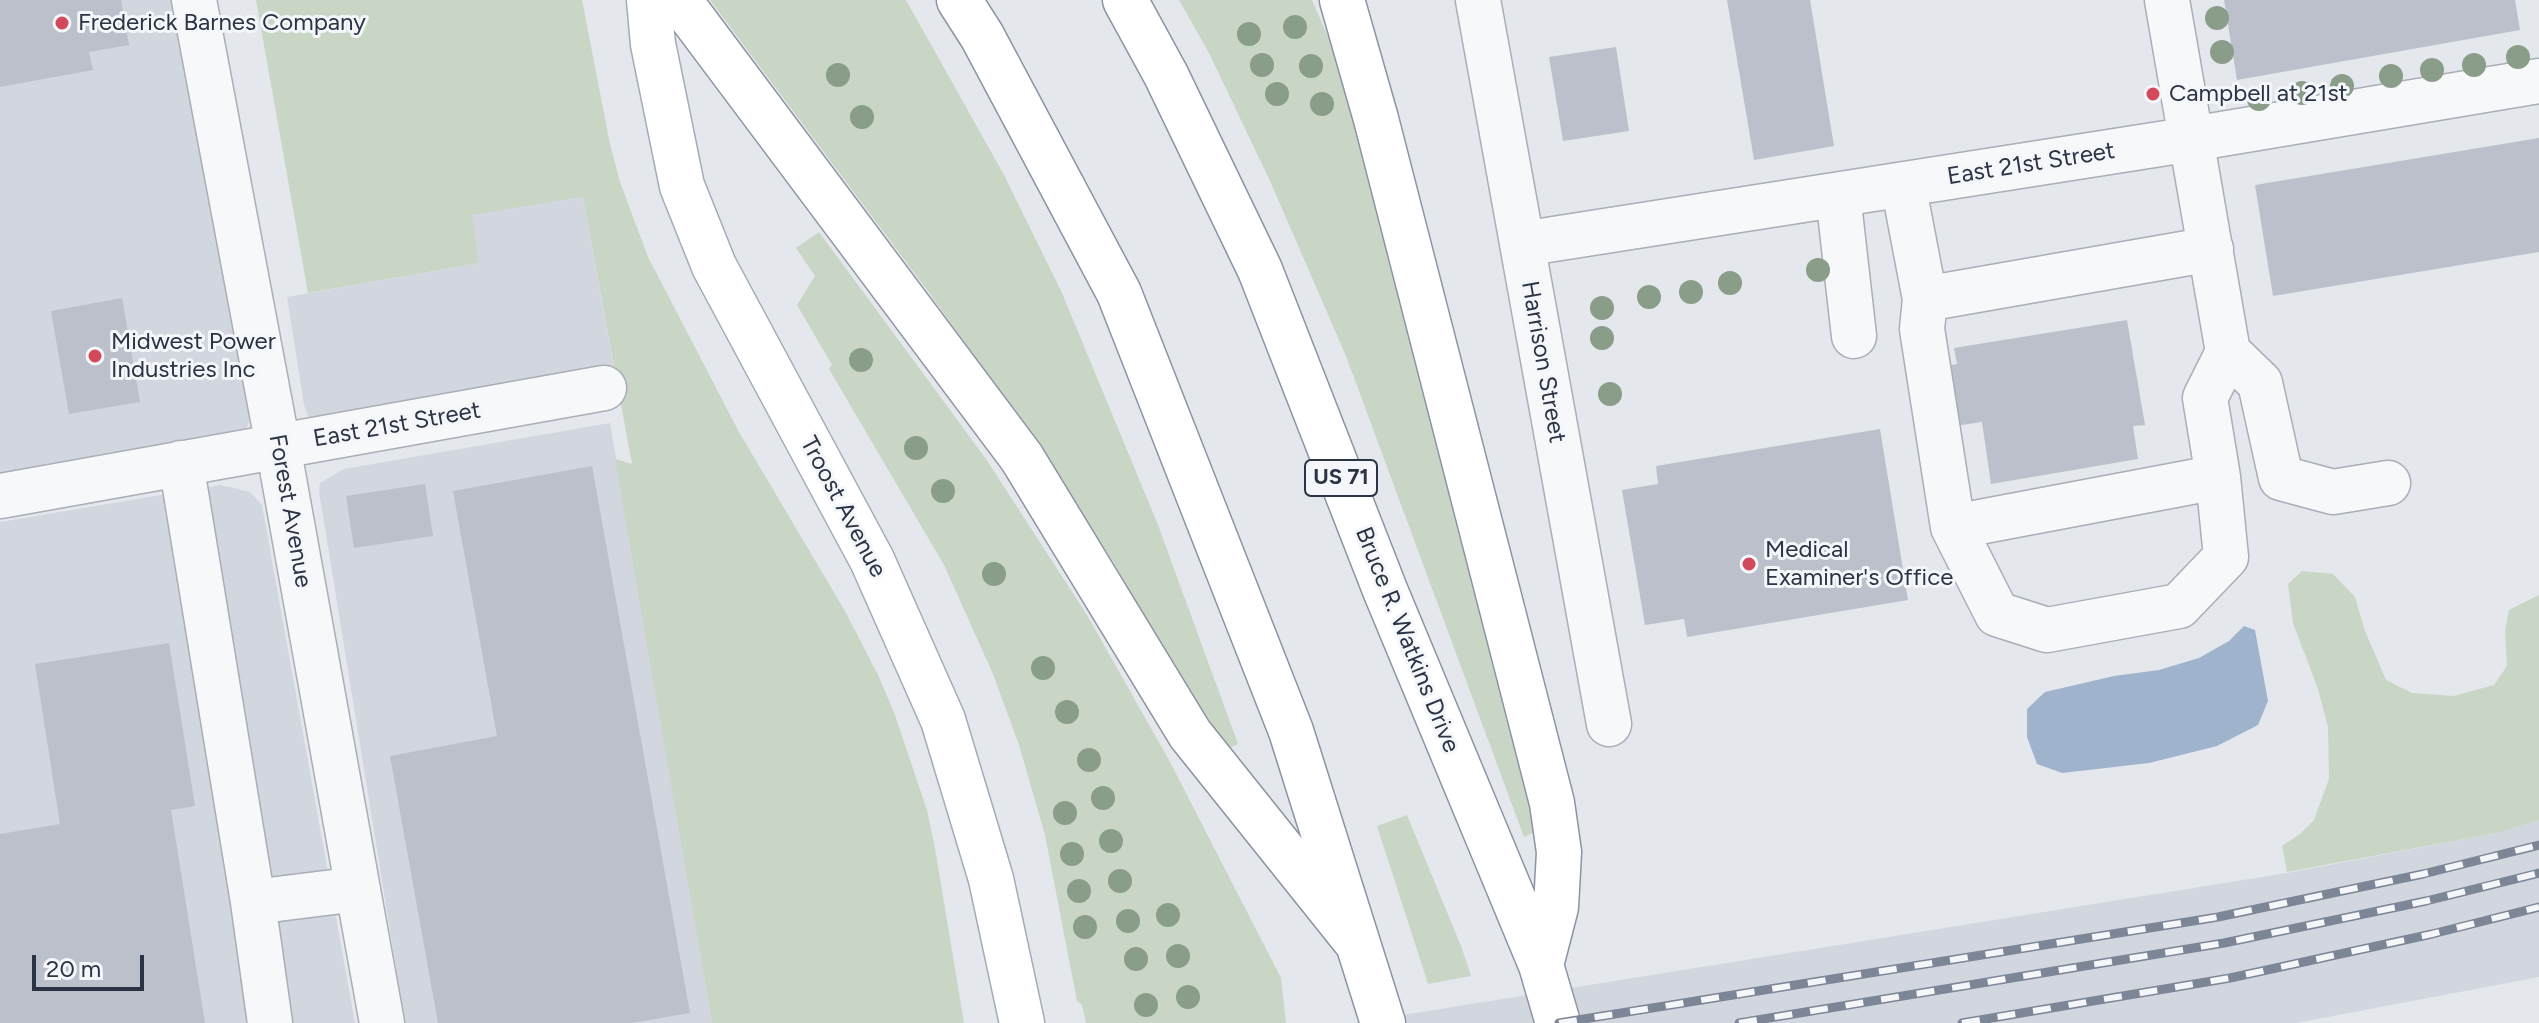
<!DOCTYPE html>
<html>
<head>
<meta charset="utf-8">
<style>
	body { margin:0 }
	#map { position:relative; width:2539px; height:1023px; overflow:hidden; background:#e4e7ec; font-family:Figtree,sans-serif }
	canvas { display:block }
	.scale { position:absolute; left:32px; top:955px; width:112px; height:36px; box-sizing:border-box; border:4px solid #2b3445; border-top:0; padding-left:10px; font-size:24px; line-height:28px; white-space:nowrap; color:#2b3445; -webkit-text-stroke:6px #f4f6f9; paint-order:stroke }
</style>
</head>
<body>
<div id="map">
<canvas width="2539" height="1023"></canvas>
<div class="scale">20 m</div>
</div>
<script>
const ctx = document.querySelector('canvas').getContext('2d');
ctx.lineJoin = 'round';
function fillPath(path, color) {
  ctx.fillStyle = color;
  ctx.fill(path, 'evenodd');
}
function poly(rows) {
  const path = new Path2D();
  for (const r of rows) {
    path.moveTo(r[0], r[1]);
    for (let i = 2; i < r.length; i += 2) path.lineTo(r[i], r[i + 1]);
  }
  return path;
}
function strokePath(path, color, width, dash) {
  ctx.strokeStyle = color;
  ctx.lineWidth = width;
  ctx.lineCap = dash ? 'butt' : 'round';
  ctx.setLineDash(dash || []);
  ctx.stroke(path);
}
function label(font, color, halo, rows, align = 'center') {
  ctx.font = font + ' Figtree,sans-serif';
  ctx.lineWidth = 6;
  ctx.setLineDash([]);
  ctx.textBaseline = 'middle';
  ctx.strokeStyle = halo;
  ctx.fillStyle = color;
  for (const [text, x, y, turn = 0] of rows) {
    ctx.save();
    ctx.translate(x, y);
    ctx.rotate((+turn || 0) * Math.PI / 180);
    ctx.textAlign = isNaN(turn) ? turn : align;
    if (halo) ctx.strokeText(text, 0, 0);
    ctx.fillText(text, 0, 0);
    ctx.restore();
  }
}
const built = poly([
	[0,0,175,0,250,418,246,431,0,482],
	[583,197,616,379,311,424,304,405,287,297,479,263,471,215],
	[610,423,712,1023,405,1023,319,491,320,483,344,469],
	[221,485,250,492,262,505,355,1023,0,1023,0,522],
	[2539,820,2539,977,2296,1023,1353,1023,2287,873,2502,832]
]);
const green = poly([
	[256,0,582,0,610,144,620,182,648,257,739,432,845,611,879,677,895,715,927,810,935,848,964,1023,712,1023,615,459,632,464,583,197,472,215,479,263,308,293],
	[710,0,906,0,1004,175,1062,293,1158,525,1238,744,1221,752,1117,568,1046,458,930,294],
	[1179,0,1312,0,1332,46,1343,75,1541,829,1524,837,1346,356,1270,181,1209,53],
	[819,232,986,459,1087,615,1170,762,1281,978,1286,1023,1086,1023,1082,1005,1077,1001,1045,835,1019,745,993,674,944,565,829,369,832,365,797,305,815,276,796,248],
	[2302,571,2333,574,2355,597,2365,631,2386,680,2412,693,2454,696,2494,685,2507,666,2505,631,2509,610,2539,595,2539,820,2502,832,2287,872,2282,846,2300,834,2314,820,2329,779,2328,727,2318,689,2293,623,2288,584],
	[1407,815,1461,946,1471,976,1428,984,1377,826]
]);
const water = poly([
	[2244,626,2255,630,2268,701,2258,725,2217,746,2149,763,2062,773,2037,764,2027,737,2027,709,2045,692,2114,676,2159,670,2199,658,2229,641]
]);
const building = poly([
	[0,0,121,0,129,45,89,52,93,70,0,87],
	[1727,0,1810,0,1834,146,1754,160],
	[2224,0,2515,0,2520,30,2237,80],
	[1616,47,1629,131,1563,141,1549,57],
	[2539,138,2539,252,2273,296,2255,185],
	[122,298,140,402,69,414,51,311],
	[2127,320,2145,425,2133,426,2138,459,1991,484,1982,422,1955,426,1944,366,1957,364,1954,348],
	[1880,429,1908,600,1687,637,1684,619,1645,625,1622,490,1658,484,1656,466],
	[592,466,690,1013,632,1023,438,1023,390,756,497,736,453,491],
	[425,484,433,536,354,548,346,496],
	[169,643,195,806,171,810,205,1023,0,1023,0,834,60,824,35,664]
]);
const minor = poly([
	[194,0,278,446,382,1023],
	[1478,0,1609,724],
	[2167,0,2228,352,2260,383,2281,478,2333,492,2388,483],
	[1903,184,1925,299],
	[1838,195,1854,336],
	[1522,244,2192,139,2539,81],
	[2211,249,1925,299,1922,329,1953,527,2218,477,2205,398,2228,352],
	[181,463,253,902,358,889],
	[0,496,604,388],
	[1953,527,1997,614,2047,630,2179,606,2226,557,2218,477],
	[253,902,270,1023]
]);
const major = poly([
	[649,0,653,44,682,186,714,266,872,560,943,720,991,879,1022,1023]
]);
const highway = poly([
	[679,0,1022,458,1190,734,1358,944],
	[959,0,982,36,1119,293,1291,731,1383,1023],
	[1125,0,1166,75,1260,270,1385,590,1541,965,1558,1023],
	[1342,0,1376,119,1552,803,1559,852,1556,907,1541,965]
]);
const rail = poly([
	[1559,1023,2218,917,2423,874,2539,845],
	[1739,1023,2224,943,2426,901,2539,873],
	[1962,1023,2230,978,2432,934,2539,907]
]);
const trees = [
	[2217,18],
	[1295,27],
	[1249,34],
	[2222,52],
	[2518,57],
	[1262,65],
	[2474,65],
	[1311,66],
	[2432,70],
	[838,75],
	[2391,76],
	[2342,86],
	[2302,93],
	[1277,94],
	[2259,99],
	[1322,104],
	[862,117],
	[1818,270],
	[1730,283],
	[1691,292],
	[1649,297],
	[1602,308],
	[1602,338],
	[861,360],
	[1610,394],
	[916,448],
	[943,491],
	[994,574],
	[1043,668],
	[1067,712],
	[1089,760],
	[1103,798],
	[1065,813],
	[1111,841],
	[1072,854],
	[1120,881],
	[1079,891],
	[1168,915],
	[1128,921],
	[1085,927],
	[1178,956],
	[1136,959],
	[1188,997],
	[1146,1005]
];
const markers = [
	[62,23,8,"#d1495b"],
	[2153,94,8,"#d1495b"],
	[95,356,8,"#d1495b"],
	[1749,564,8,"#d1495b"]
];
const shields = [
	[1341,478,72]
];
const shieldNames = [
	["US 71",1341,478]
];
const poiNames = [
	["Frederick Barnes Company",78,23],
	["Campbell at 21st",2169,94],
	["Midwest Power",111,342],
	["Industries Inc",111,370],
	["Medical",1765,550],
	["Examiner's Office",1765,578]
];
const streetNames = [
	["East 21st Street",2031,164,-9],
	["Harrison Street",1543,362,80],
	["East 21st Street",397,425,-10],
	["Troost Avenue",843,507,62],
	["Forest Avenue",290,511,80],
	["Bruce R. Watkins Drive",1407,640,68]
];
fillPath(built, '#d2d6de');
fillPath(green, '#c9d6c5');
fillPath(water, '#9fb4cc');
fillPath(building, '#bbc0ca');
strokePath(minor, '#a9aeb7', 47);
strokePath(major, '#a3abb8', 47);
strokePath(highway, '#8b94a3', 47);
strokePath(minor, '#f7f8fa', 44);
strokePath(major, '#fff', 44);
strokePath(highway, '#fff', 44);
strokePath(rail, '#7d8696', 9);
strokePath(rail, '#f4f6f9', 6, [18]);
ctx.fillStyle = '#899d89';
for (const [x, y] of trees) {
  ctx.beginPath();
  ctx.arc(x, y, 12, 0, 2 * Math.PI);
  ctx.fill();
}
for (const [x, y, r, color] of markers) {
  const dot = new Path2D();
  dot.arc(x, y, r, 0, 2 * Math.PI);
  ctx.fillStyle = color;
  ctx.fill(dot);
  strokePath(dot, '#f4f6f9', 3);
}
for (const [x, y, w] of shields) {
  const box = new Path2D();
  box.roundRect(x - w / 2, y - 18, w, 36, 6);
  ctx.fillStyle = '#f4f6f9';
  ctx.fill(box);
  strokePath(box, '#2b3445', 2);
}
label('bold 22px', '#2b3445', null, shieldNames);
label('24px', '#2b3445', '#f4f6f9', poiNames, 'left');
label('24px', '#2b3445', '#f4f6f9', streetNames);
</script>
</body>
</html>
